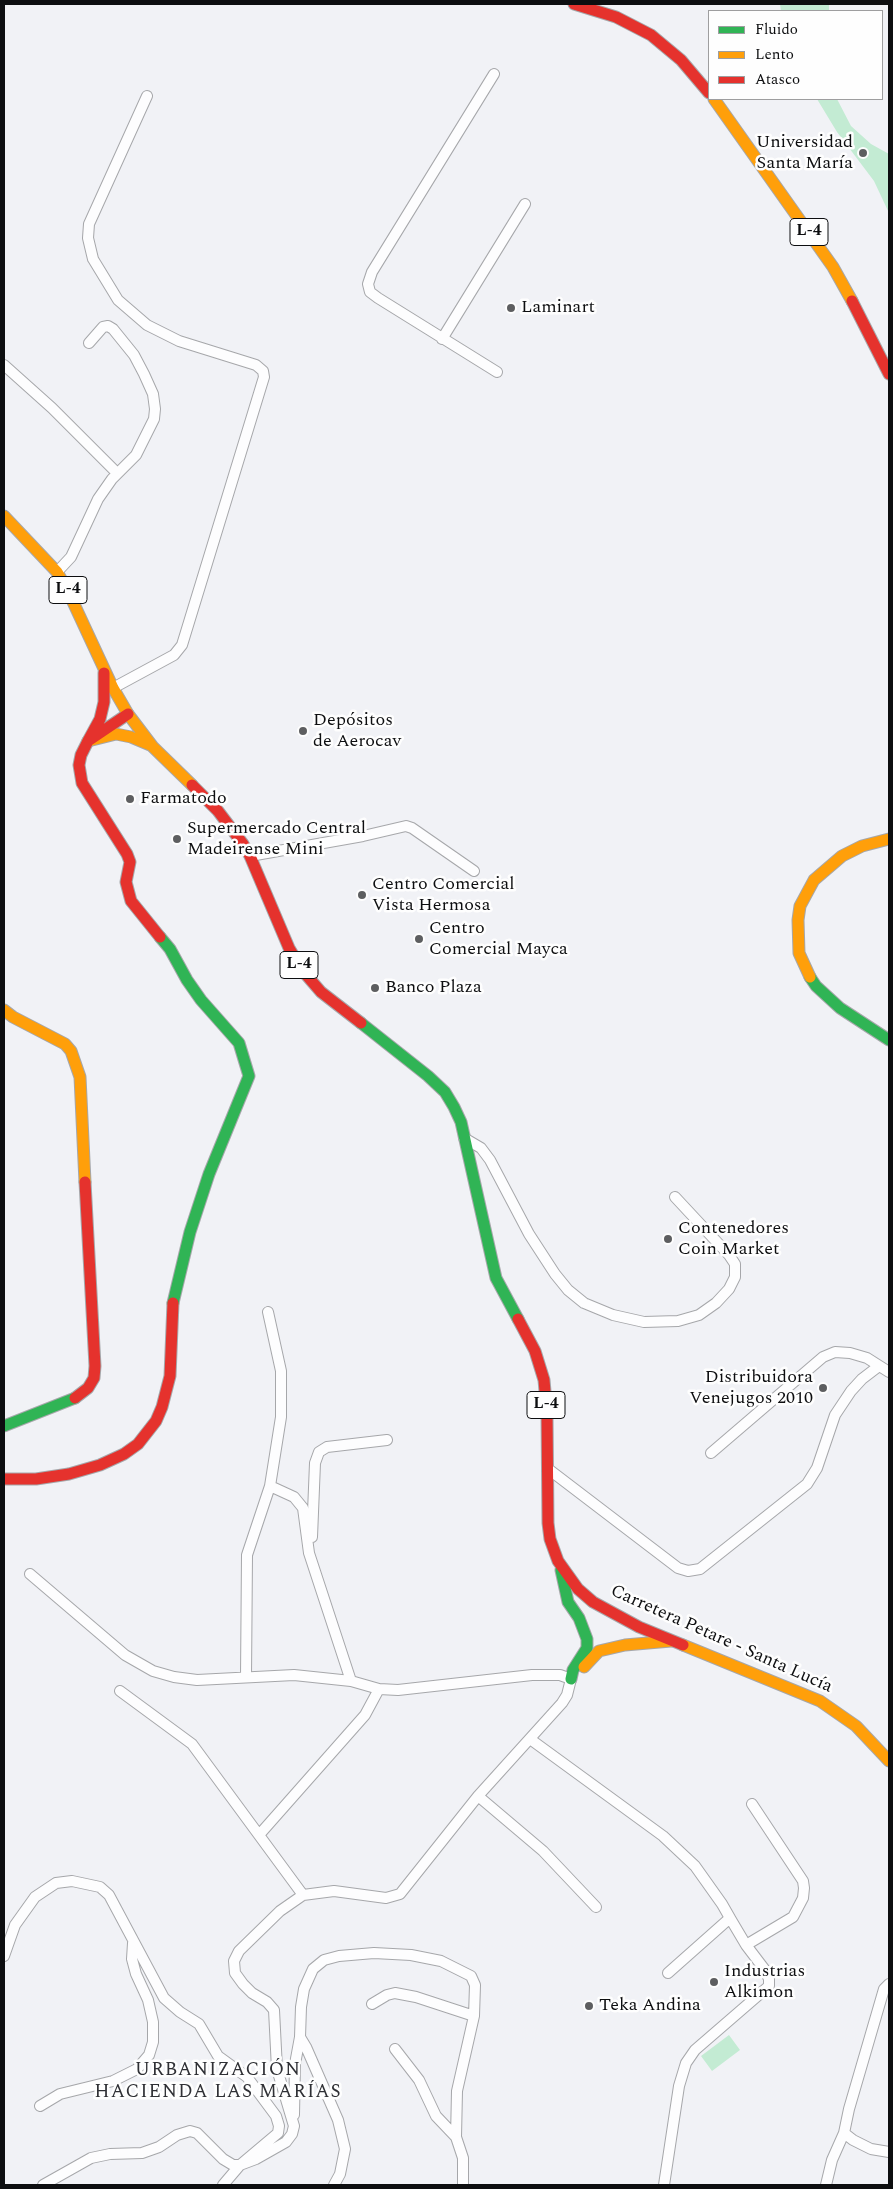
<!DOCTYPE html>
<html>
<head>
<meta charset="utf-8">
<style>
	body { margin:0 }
	#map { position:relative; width:893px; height:2189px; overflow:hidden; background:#f1f2f6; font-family:Spectral,serif }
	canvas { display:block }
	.frame { position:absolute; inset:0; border:5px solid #0d0e10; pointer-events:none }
	.legend { position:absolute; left:708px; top:10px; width:175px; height:90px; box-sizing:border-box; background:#fefefe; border:1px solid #9e9e9f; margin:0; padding:6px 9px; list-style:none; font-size:15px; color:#0d0e10 }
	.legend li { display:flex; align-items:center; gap:10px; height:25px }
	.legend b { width:25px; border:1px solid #9e9e9f }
</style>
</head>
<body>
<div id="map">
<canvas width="893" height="2189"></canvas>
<div class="frame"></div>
<ul class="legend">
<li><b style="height:6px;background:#30b455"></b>Fluido</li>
<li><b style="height:6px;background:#ff9f0a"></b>Lento</li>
<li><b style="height:6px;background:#e5322d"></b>Atasco</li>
</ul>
</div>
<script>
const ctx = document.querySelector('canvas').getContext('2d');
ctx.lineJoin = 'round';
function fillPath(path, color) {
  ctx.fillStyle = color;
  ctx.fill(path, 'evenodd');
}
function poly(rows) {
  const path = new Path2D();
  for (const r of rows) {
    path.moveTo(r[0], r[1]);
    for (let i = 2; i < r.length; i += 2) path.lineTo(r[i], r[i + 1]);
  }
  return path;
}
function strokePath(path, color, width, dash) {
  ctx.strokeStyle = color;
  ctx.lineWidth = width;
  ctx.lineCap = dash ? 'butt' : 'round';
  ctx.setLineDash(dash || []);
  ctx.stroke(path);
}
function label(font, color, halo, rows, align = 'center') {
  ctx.font = font + ' Spectral,serif';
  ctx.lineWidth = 5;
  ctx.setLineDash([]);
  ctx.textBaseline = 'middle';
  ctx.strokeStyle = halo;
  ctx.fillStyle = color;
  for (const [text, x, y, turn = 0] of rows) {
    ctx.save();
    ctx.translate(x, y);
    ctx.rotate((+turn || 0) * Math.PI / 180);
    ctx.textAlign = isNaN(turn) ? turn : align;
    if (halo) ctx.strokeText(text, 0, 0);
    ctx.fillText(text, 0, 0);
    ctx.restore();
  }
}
const green = poly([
	[780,4,829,4,829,11,781,11],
	[817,99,837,99,851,126,871,144,889,154,889,213,874,181,837,132],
	[729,2035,740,2050,712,2071,701,2056]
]);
const street = poly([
	[494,74,372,272,368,284,370,292,378,298,497,372],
	[442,339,525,204],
	[4,365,52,408,117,473],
	[57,572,71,557,98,499,112,479,136,455,154,419,155,409,153,394,144,374,134,355,113,329,108,326,103,327,89,343],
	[113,688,174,655,182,645,264,377,263,371,256,365,179,341,147,325,118,300,93,259,88,238,89,224,147,96],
	[250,856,363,836,406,826,412,828,474,871],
	[464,1138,481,1148,490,1160,529,1234,555,1274,568,1290,584,1303,613,1315,644,1322,678,1321,699,1315,716,1303,729,1289,735,1277,735,1264,729,1255,675,1197],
	[711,1453,823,1357,835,1352,850,1353,867,1358,889,1372],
	[547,1468,678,1568,688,1571,700,1569,807,1484,817,1468,835,1415,851,1391,862,1379,879,1366],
	[270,1486,294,1497,303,1508,309,1553,351,1681],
	[312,1537,315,1463,319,1452,327,1447,387,1440],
	[246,1677,247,1555,270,1486,281,1417,281,1371,268,1312],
	[120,1691,192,1744,303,1895],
	[530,1739,663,1836,695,1866,722,1904,730,1918,668,1973],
	[478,1796,543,1851,596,1907],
	[259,1835,365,1715,379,1689],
	[730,1918,746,1945,793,1917,803,1898,804,1888,803,1881,752,1804],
	[4,1956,15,1925,35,1897,56,1883,72,1881,100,1887,109,1895,164,1998,180,2012,199,2024,218,2056,247,2077,276,2116,279,2126,278,2133,240,2165,256,2159,286,2142,292,2134,294,2126,277,2069,274,2010,267,2002,252,1993,243,1984,235,1973,234,1961,239,1951,280,1911,303,1895,334,1891,386,1898,400,1894,478,1796,562,1703,567,1695,571,1679,560,1675,532,1675,398,1690,379,1689,351,1681,294,1675,197,1680,174,1677,153,1671,125,1655,30,1574],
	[372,2004,387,1995,395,1993,416,1997,474,2016],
	[395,2049,419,2080,436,2116,456,2137],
	[40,2106,60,2094,113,2081,137,2069,149,2055,153,2042,153,2022,148,2000,136,1974,132,1959,133,1943],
	[294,2115,295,2064,300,2037],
	[844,2133,853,2140,871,2149,889,2152],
	[43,2185,91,2158,110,2154,142,2153,159,2147,177,2135,190,2131,197,2133,223,2159,233,2165,240,2165,223,2185],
	[334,2185,340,2174,345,2149,338,2120,306,2047,300,2037,301,2007,304,1989,313,1969,324,1960,339,1956,374,1953,411,1955,441,1961,471,1976,475,1985,474,2016,457,2091,456,2137,463,2158,463,2185],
	[664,2185,679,2086,686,2063,695,2050,769,1986,769,1979,765,1970,746,1945],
	[826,2185,832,2160,844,2133,849,2109,884,1989,889,1984]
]);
const fast = poly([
	[160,937,170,949,187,980,201,1000,239,1043,249,1076,209,1174,190,1232,173,1303],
	[810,977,816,986,840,1008,889,1040],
	[361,1023,428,1076,445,1092,454,1107,461,1122,496,1278,518,1319],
	[4,1426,75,1398],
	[561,1570,568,1602,579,1618,587,1639,587,1648,573,1670,571,1679]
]);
const slow = poly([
	[714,99,833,267,852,301],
	[4,516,57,572,67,589,113,688,128,714,153,747,192,785],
	[88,741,116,734,131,737,150,745],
	[810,977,799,953,798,920,800,906,814,880,842,856,862,846,889,839],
	[4,1010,13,1017,65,1044,71,1051,80,1077,85,1182],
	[683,1645,820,1701,856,1726,889,1761],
	[584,1667,599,1651,625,1645,671,1641]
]);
const jam = poly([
	[574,4,616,17,651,35,681,60,709,93],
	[852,301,889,374],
	[128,714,88,741,81,755,79,765,82,783,127,854,130,862,126,882,131,901,160,937],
	[88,741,100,719,104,702,104,673],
	[192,785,218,811,243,844,250,856,289,948,302,970,321,992,361,1023],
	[518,1319,535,1351,544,1380,547,1414,548,1523,550,1539,558,1561,578,1589,593,1602,639,1627,683,1645],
	[75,1398,88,1388,94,1378,95,1366,85,1182],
	[4,1479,36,1479,69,1474,100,1465,124,1454,138,1444,156,1421,162,1407,170,1376,173,1303]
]);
const markers = [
	[863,153,5,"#5d5e60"],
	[511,308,5,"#5d5e60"],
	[303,731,5,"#5d5e60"],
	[130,799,5,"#5d5e60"],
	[177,839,5,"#5d5e60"],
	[362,895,5,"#5d5e60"],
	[419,939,5,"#5d5e60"],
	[375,988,5,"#5d5e60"],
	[668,1239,5,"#5d5e60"],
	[823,1388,5,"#5d5e60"],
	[714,1982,5,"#5d5e60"],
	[589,2006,5,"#5d5e60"]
];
const shields = [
	[809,232,38],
	[68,590,38],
	[299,965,38],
	[546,1405,38]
];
const shieldNames = [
	["L-4",809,232],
	["L-4",68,590],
	["L-4",299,965],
	["L-4",546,1405]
];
const poiNames = [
	["Universidad",853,143,"right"],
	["Santa María",853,164,"right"],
	["Laminart",521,308],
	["Depósitos",313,721],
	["de Aerocav",313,742],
	["Farmatodo",140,799],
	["Supermercado Central",187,829],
	["Madeirense Mini",187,850],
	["Centro Comercial",372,885],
	["Vista Hermosa",372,906],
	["Centro",429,929],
	["Comercial Mayca",429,950],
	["Banco Plaza",385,988],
	["Contenedores",678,1229],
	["Coin Market",678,1250],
	["Distribuidora",813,1378,"right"],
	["Venejugos 2010",813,1399,"right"],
	["Industrias",724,1972],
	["Alkimon",724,1993],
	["Teka Andina",599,2006]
];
const streetNames = [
	["Carretera Petare - Santa Lucía",721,1640,24]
];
const neighbourhoodNames = [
	["URBANIZACIÓN",218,2071],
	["HACIENDA LAS MARÍAS",218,2093]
];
fillPath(green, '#c3ebd3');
strokePath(street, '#a6a7aa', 12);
strokePath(fast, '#a6a7aa', 13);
strokePath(slow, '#a6a7aa', 13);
strokePath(jam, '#a6a7aa', 13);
strokePath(street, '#fdfdfe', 10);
strokePath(fast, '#30b455', 11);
strokePath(slow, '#ff9f0a', 11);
strokePath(jam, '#e5322d', 11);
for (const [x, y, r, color] of markers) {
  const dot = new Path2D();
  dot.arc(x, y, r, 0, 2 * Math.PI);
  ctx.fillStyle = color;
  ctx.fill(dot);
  strokePath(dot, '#fefefe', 2);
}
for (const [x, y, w] of shields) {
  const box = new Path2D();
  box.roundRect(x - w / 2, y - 13.5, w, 27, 4);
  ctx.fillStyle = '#fefefe';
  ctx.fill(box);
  strokePath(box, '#0d0e10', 1);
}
label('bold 16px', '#0d0e10', null, shieldNames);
label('18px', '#0d0e10', '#fefefe', poiNames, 'left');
label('18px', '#0d0e10', '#fefefe', streetNames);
ctx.letterSpacing = '1px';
label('19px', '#2f3035', '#fefefe', neighbourhoodNames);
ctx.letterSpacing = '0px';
</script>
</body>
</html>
